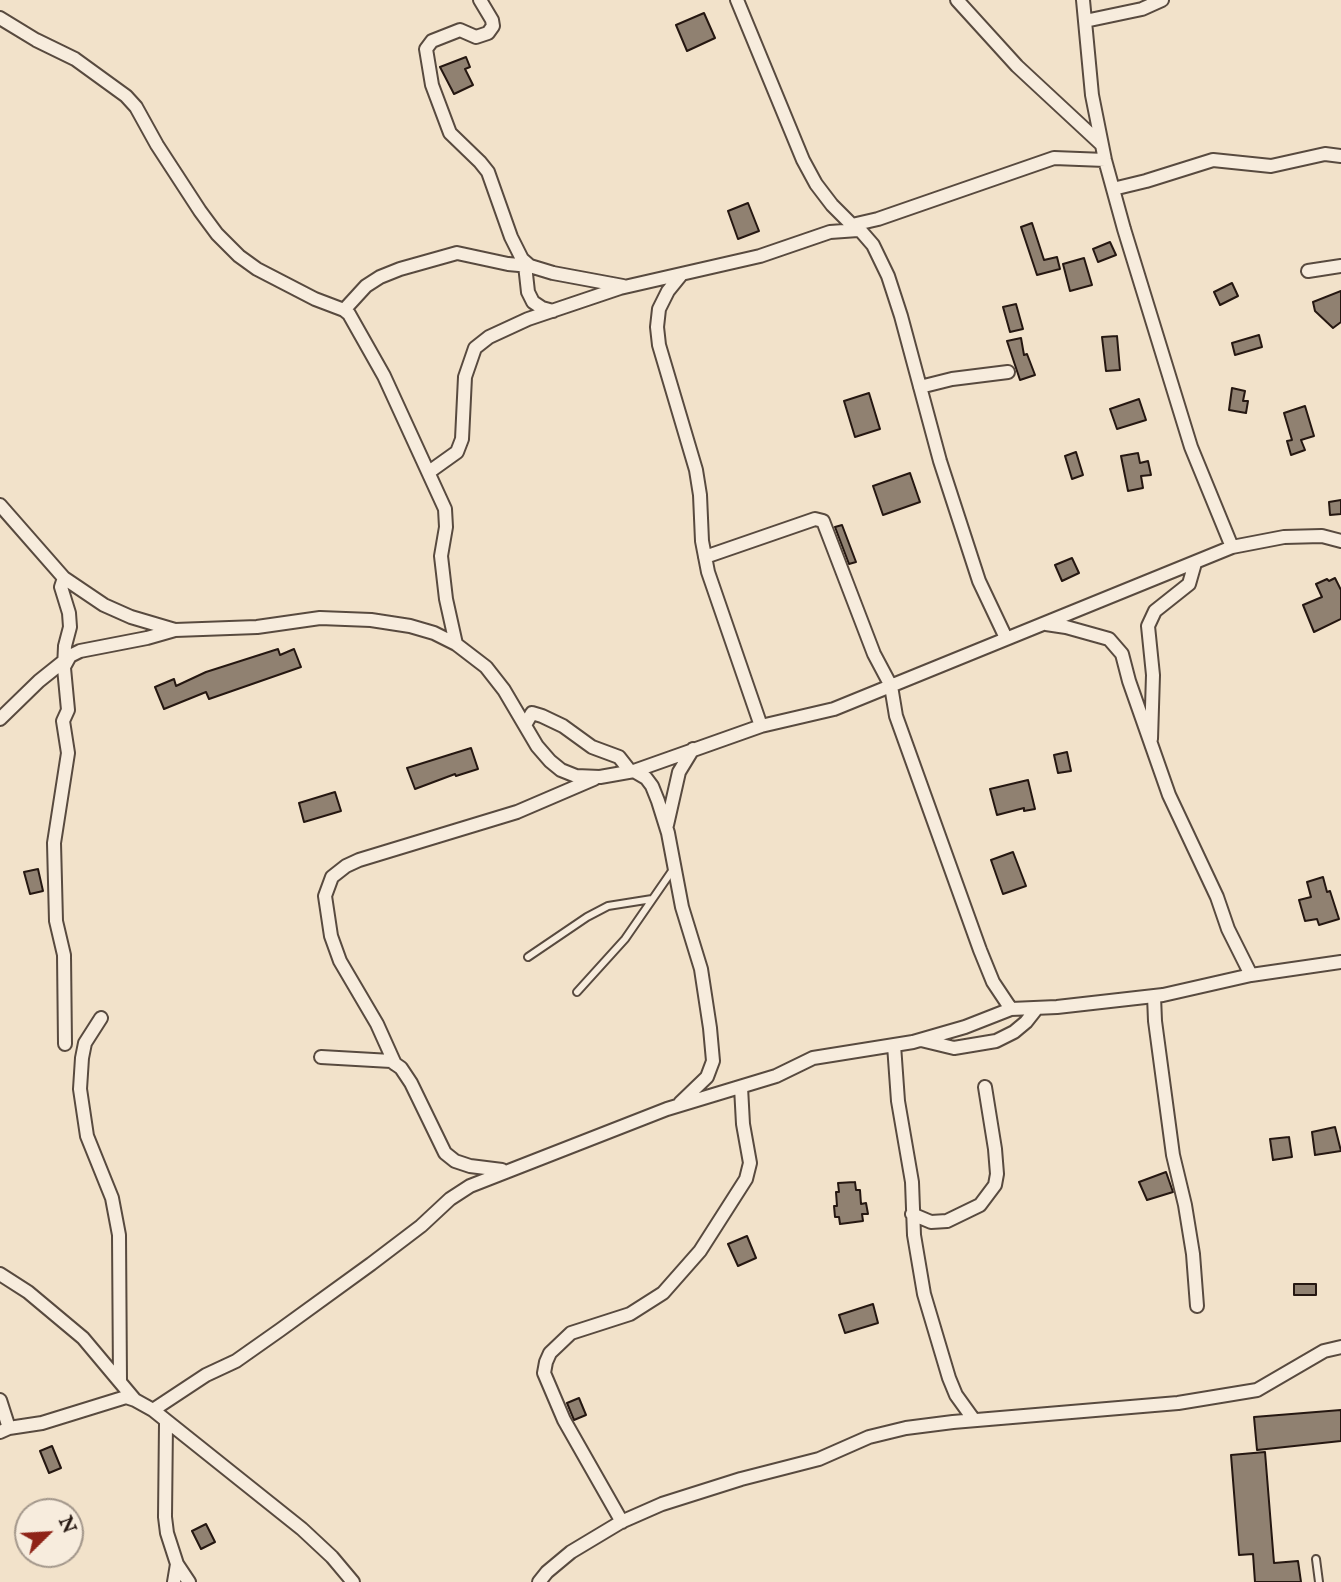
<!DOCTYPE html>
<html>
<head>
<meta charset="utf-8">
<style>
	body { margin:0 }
	#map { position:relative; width:1341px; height:1582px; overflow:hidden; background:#f2e2ca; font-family:"IM FELL English",serif }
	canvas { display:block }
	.north { position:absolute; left:14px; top:1498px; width:70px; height:70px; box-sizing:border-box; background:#f7ecdd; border:2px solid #a3978b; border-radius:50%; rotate:66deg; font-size:19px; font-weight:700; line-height:28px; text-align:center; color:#251711 }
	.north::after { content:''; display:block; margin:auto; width:24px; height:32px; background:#8f2418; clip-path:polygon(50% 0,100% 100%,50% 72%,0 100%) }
</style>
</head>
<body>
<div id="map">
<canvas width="1341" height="1582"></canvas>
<div class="north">N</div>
</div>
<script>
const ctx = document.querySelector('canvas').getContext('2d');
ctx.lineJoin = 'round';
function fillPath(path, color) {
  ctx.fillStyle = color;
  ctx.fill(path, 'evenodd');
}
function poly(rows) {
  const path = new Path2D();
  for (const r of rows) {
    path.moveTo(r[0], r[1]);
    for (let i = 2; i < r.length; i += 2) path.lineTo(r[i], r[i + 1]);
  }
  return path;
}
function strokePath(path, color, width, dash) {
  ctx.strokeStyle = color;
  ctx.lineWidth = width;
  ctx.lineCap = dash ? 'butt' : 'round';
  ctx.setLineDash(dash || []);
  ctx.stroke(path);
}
const building = poly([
	[704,13,715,38,687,51,676,25,704,13],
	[466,57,470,67,465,69,473,85,454,94,440,67,466,57],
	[748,203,759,231,738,239,728,211,748,203],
	[1032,223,1044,260,1057,257,1060,269,1037,275,1021,227,1032,223],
	[1110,242,1116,255,1098,262,1093,249,1110,242],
	[1084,258,1092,285,1070,291,1063,264,1084,258],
	[1232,283,1238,296,1220,305,1214,292,1232,283],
	[1341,291,1341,322,1333,328,1315,311,1313,302,1341,291],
	[1016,304,1023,329,1010,332,1003,307,1016,304],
	[1259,335,1262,347,1235,355,1232,343,1259,335],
	[1117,336,1120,370,1106,371,1102,337,1117,336],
	[1021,338,1024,355,1027,354,1035,375,1020,380,1007,341,1021,338],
	[1232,388,1245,391,1243,401,1248,401,1246,413,1229,410,1232,388],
	[869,393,880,429,855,437,844,401,869,393],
	[1139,399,1146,420,1117,429,1110,409,1139,399],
	[1305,406,1314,436,1301,440,1305,450,1291,455,1287,441,1292,440,1284,413,1305,406],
	[1076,452,1083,475,1072,479,1065,456,1076,452],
	[1138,453,1140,463,1148,461,1151,475,1141,476,1143,488,1128,491,1121,456,1138,453],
	[910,473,920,502,883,515,873,486,910,473],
	[1341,500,1341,514,1330,515,1329,502,1341,500],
	[842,525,856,562,849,564,835,527,842,525],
	[1072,558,1079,573,1062,581,1055,565,1072,558],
	[1335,578,1341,590,1341,619,1314,632,1303,605,1322,597,1316,584,1327,579,1329,581,1335,578],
	[278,649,280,655,294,649,301,667,209,699,206,692,164,709,155,687,174,679,176,686,206,672,278,649],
	[471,748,478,769,456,776,455,774,415,789,407,768,471,748],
	[1067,752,1071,771,1058,773,1054,755,1067,752],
	[1028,780,1035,809,1024,811,1024,808,997,815,990,789,1028,780],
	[335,792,341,811,304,822,299,803,335,792],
	[1013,852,1026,886,1003,894,991,860,1013,852],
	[38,869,43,891,30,894,24,872,38,869],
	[1323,877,1327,892,1330,891,1339,919,1319,925,1317,919,1305,921,1299,900,1311,897,1307,882,1323,877],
	[1335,1127,1341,1151,1315,1155,1312,1132,1335,1127],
	[1289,1137,1292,1157,1273,1160,1270,1139,1289,1137],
	[1166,1172,1173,1192,1147,1200,1139,1182,1166,1172],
	[855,1182,856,1190,860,1190,861,1204,866,1203,868,1214,862,1214,863,1221,840,1224,839,1217,835,1217,834,1206,837,1206,836,1192,839,1192,838,1183,855,1182],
	[747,1236,756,1258,738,1266,728,1244,747,1236],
	[1294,1284,1316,1284,1316,1295,1294,1295,1294,1284],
	[873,1304,878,1323,845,1333,839,1315,873,1304],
	[579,1398,586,1415,574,1420,567,1403,579,1398],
	[1341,1410,1341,1441,1257,1450,1254,1417,1341,1410],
	[52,1446,61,1468,49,1473,40,1451,52,1446],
	[1265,1452,1274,1563,1298,1561,1301,1582,1255,1582,1253,1554,1239,1555,1231,1455,1265,1452],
	[206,1524,215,1542,201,1549,192,1531,206,1524]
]);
const lane = poly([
	[528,957,587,917,608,906,652,899],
	[577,992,625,939,674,868],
	[1316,1559,1319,1582]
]);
const street = poly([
	[480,0,492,20,493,26,488,33,476,37,460,30,432,41,426,49,432,85,450,133,480,162,488,172,511,237,522,259,530,266,553,273,623,286],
	[737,0,803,160,816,184,832,205,852,225,860,230,873,245,888,276,901,316,940,461,979,581,1006,638],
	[957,0,1017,66,1101,144],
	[1083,0,1092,95,1105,160,1124,229,1191,447,1232,547],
	[0,18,36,40,75,59,126,96,136,107,157,145,200,211,217,234,239,256,257,269,315,299,344,310,349,314,384,376,445,509,446,527,441,556,446,599,456,644],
	[1085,21,1142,9,1162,0],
	[1113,189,1146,181,1213,160,1271,166,1325,154,1341,156],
	[852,225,878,219,1054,158,1105,160],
	[525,265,528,292,533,302,542,308,553,311],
	[1308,271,1341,266],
	[681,275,668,291,659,309,657,327,659,345,696,470,700,495,702,541,708,572,761,726],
	[344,310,366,286,380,277,400,269,457,253,508,264,530,266],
	[920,387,952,379,1008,372],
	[429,472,457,452,462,439,465,377,475,348,489,337,528,319,620,288,760,256,830,232,858,230],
	[0,505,64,578,104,605,131,617,175,630,257,627,320,618,371,620,410,626,434,633,456,644,486,667,504,690,537,746,550,761,561,770,576,776,600,777,634,771,761,726,834,709,1232,547,1284,537,1322,536,1341,541],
	[705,557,815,519,823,521,874,654,891,686,896,716,980,950,993,982,1011,1009],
	[64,578,61,587,69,613,70,627,65,646,64,668,68,710,63,721,68,753,54,843,56,921,64,955,65,1044],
	[1046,624,1066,627,1109,639,1122,654,1129,681,1169,795,1217,897,1228,929,1251,975],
	[64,667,70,656,80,651,147,638,175,630],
	[0,719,39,681,64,661],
	[525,725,532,713,542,716,563,726,592,747,619,757,630,771],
	[1151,739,1153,675,1148,626,1155,611,1189,584,1195,563],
	[634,771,646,778,652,786,658,801,668,833,682,907,701,969,710,1028,713,1061,707,1077,680,1103],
	[667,825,679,772,693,749],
	[1154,996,1155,1021,1173,1155,1185,1205,1193,1254,1197,1306],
	[101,1018,85,1043,82,1058,80,1089,87,1136,112,1198,119,1235,120,1380],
	[921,1040,954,1048,996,1041,1014,1032,1026,1022,1037,1008],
	[894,1045,898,1101,912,1182,914,1235,924,1294,949,1378,956,1395,974,1420],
	[321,1057,391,1061,401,1068,411,1083,445,1153,455,1161,470,1166,502,1170],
	[395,1064,377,1024,340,961,331,936,325,896,332,877,346,866,359,860,517,812,594,779],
	[912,1214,931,1222,947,1221,980,1205,995,1185,997,1174,995,1149,985,1087],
	[0,1274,28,1292,83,1338,135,1400],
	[0,1400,9,1428],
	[153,1410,206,1375,236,1361,280,1330,371,1264,421,1226,450,1199,470,1186,667,1109,776,1076,813,1058,913,1042,965,1027,1011,1009,1057,1007,1163,995,1251,975,1341,962],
	[166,1423,165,1517,167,1533,177,1564,174,1582],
	[0,1432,9,1428,42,1423,126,1397,135,1400,153,1410,302,1529,332,1557,353,1582],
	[622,1522,564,1420,544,1373,546,1362,550,1353,571,1333,630,1314,663,1293,700,1251,746,1179,750,1163,743,1124,741,1087],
	[177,1564,189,1582],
	[539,1582,547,1572,571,1552,621,1522,662,1504,741,1479,819,1459,869,1437,906,1428,953,1422,1178,1403,1257,1390,1324,1351,1341,1347]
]);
fillPath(building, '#908171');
strokePath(building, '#251711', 2);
strokePath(lane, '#584a3f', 10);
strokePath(street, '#584a3f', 16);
strokePath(lane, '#f7ecdd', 6);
strokePath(street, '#f7ecdd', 12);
</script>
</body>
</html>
